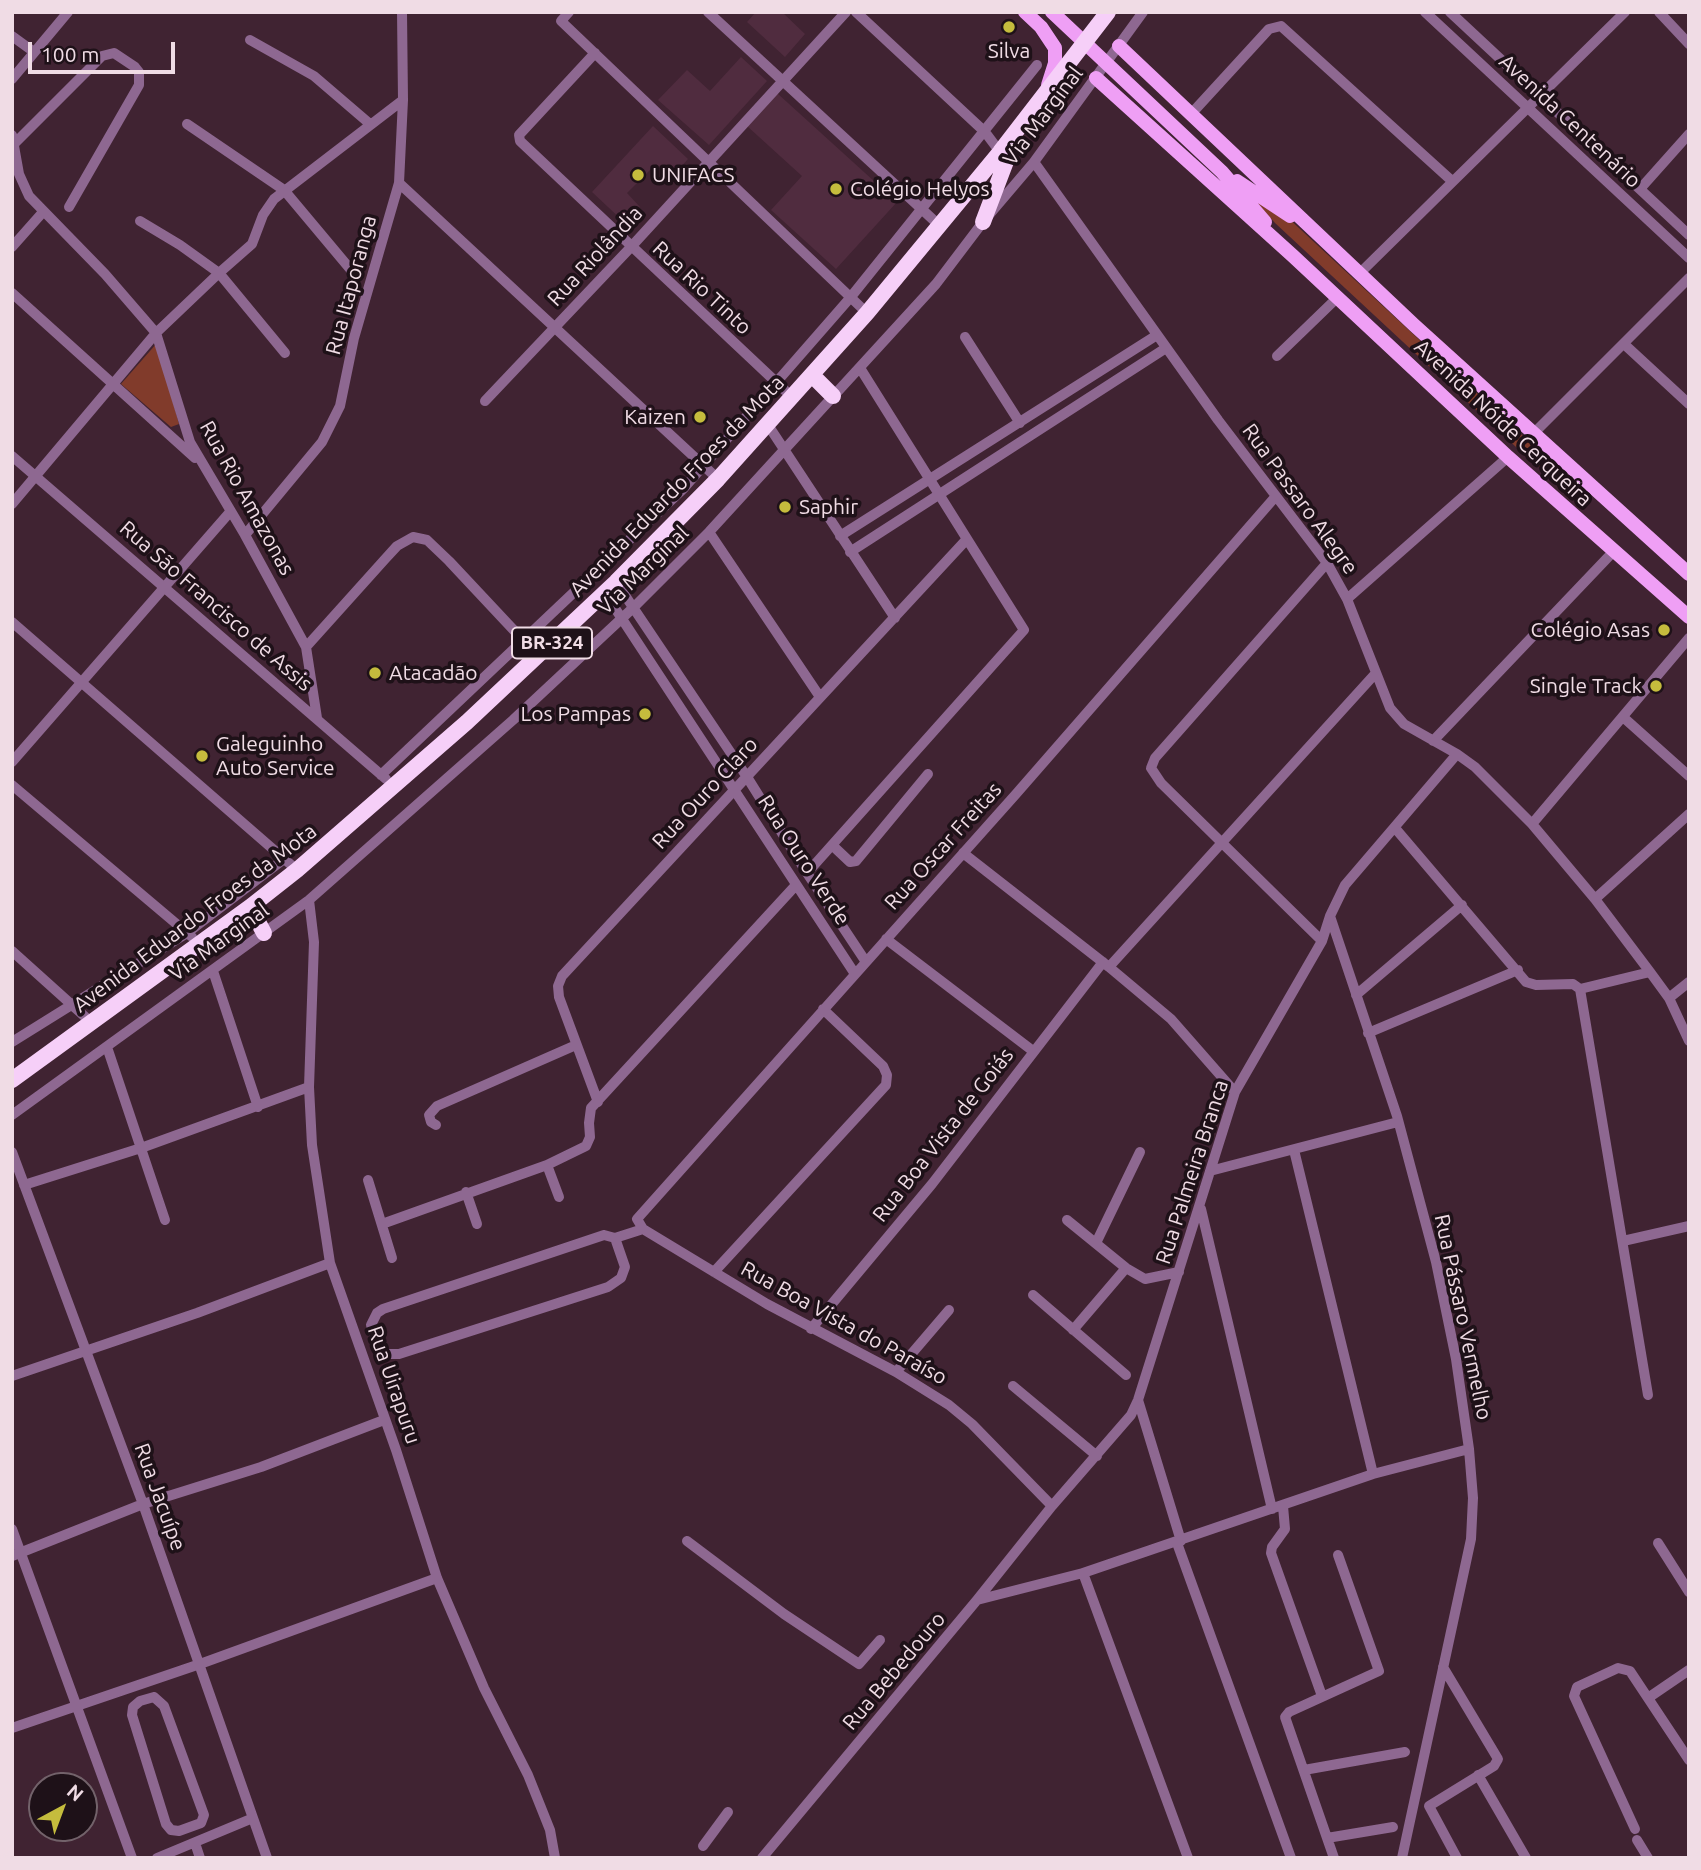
<!DOCTYPE html>
<html>
<head>
<meta charset="utf-8">
<style>
	body { margin:0 }
	#map { position:relative; width:1701px; height:1870px; overflow:hidden; background:#402332; font-family:Ubuntu,sans-serif }
	canvas { display:block }
	.frame { position:absolute; inset:0; border:14px solid #f0dce5; pointer-events:none }
	.north { position:absolute; left:28px; top:1772px; width:70px; height:70px; box-sizing:border-box; background:#1e1118; border:2px solid #72626a; border-radius:50%; rotate:41deg; font-size:19px; font-weight:700; line-height:28px; text-align:center; color:#f0dce5 }
	.north::after { content:''; display:block; margin:auto; width:24px; height:32px; background:#c5bc3d; clip-path:polygon(50% 0,100% 100%,50% 72%,0 100%) }
	.scale { position:absolute; left:28px; top:42px; width:147px; height:32px; box-sizing:border-box; border:4px solid #f0dce5; border-top:0; padding-left:9px; font-size:21px; line-height:24px; white-space:nowrap; color:#f0dce5; -webkit-text-stroke:5px #1e1118; paint-order:stroke }
</style>
</head>
<body>
<div id="map">
<canvas width="1701" height="1870"></canvas>
<div class="frame"></div>
<div class="north">N</div>
<div class="scale">100 m</div>
</div>
<script>
const ctx = document.querySelector('canvas').getContext('2d');
ctx.lineJoin = 'round';
function fillPath(path, color) {
  ctx.fillStyle = color;
  ctx.fill(path, 'evenodd');
}
function poly(rows) {
  const path = new Path2D();
  for (const r of rows) {
    path.moveTo(r[0], r[1]);
    for (let i = 2; i < r.length; i += 2) path.lineTo(r[i], r[i + 1]);
  }
  return path;
}
function strokePath(path, color, width, dash) {
  ctx.strokeStyle = color;
  ctx.lineWidth = width;
  ctx.lineCap = dash ? 'butt' : 'round';
  ctx.setLineDash(dash || []);
  ctx.stroke(path);
}
function label(font, color, halo, rows, align = 'center') {
  ctx.font = font + ' Ubuntu,sans-serif';
  ctx.lineWidth = 7;
  ctx.setLineDash([]);
  ctx.textBaseline = 'middle';
  ctx.strokeStyle = halo;
  ctx.fillStyle = color;
  for (const [text, x, y, turn = 0] of rows) {
    ctx.save();
    ctx.translate(x, y);
    ctx.rotate((+turn || 0) * Math.PI / 180);
    ctx.textAlign = isNaN(turn) ? turn : align;
    if (halo) ctx.strokeText(text, 0, 0);
    ctx.fillText(text, 0, 0);
    ctx.restore();
  }
}
const built = poly([
	[756,12,782,12,805,34,785,57,747,22],
	[741,57,767,81,709,145,658,100,687,70,710,91],
	[777,93,897,202,836,269,771,210,802,176,747,126],
	[653,126,688,159,671,178,656,164,627,193,640,207,624,222,592,192]
]);
const green = poly([
	[1244,188,1285,215,1539,451,1548,463,1543,469,1530,460,1275,223],
	[157,343,179,424,171,427,121,384]
]);
const minor = poly([
	[569,12,561,21,867,313],
	[708,12,940,226],
	[856,12,985,132,1000,152],
	[1425,12,1689,258],
	[1450,12,1689,235],
	[1659,12,1689,44],
	[12,36,34,52],
	[250,40,314,76,370,124],
	[595,53,519,135,520,141,793,398],
	[12,79,68,12],
	[1192,113,1269,29,1281,26,1452,181],
	[187,124,284,190,351,270],
	[12,135,19,174,29,196,105,274,156,333,190,442,245,535,306,647,317,718],
	[14,144,102,56,114,53,135,67,139,72,139,85,69,207],
	[1034,162,1218,420,1327,563,1347,599,1390,708,1404,724,1457,754,1475,767,1532,824,1595,899,1650,972,1669,998,1689,1041],
	[399,183,718,479],
	[1640,189,1689,134],
	[140,221,180,245,219,273,252,244,263,215,274,199,403,100],
	[12,247,43,212],
	[1360,273,1625,12],
	[12,293,195,458],
	[965,337,1020,423],
	[1624,344,1689,404],
	[1277,356,1337,298],
	[485,401,631,247,846,12],
	[768,425,895,618],
	[1534,433,1689,278],
	[12,456,386,779],
	[12,504,156,333,219,273,285,353],
	[709,532,820,697],
	[245,535,322,442,340,406,354,338,399,183,403,100,402,12],
	[840,536,1157,335],
	[850,552,1166,348],
	[616,582,747,777,807,873,866,962],
	[605,593,855,974],
	[1347,599,1508,457],
	[12,622,297,870],
	[306,647,386,558,397,546,413,537,427,540,449,561,538,656],
	[1623,717,1689,776],
	[1433,741,1613,552],
	[12,762,230,512],
	[381,775,684,488,850,298,1037,65],
	[12,785,192,937],
	[1532,824,1689,638],
	[1395,828,1526,982,1536,985,1573,984,1580,989],
	[832,845,850,862,856,861,928,774],
	[963,853,1109,967,1171,1019,1235,1092],
	[807,873,1024,630,860,368],
	[1595,899,1689,814],
	[309,900,314,942,309,1087,312,1145,330,1263,396,1450,437,1578,484,1688,528,1775,550,1830,555,1858],
	[1330,916,1397,1116,1436,1262,1456,1359,1469,1449,1473,1498,1471,1539,1402,1858],
	[886,939,1033,1051],
	[1322,941,1161,783,1151,768,1155,758,1327,563],
	[12,951,92,1023],
	[1109,967,1375,674],
	[213,971,258,1107],
	[1580,989,1648,1395],
	[1580,989,1650,972],
	[1356,995,1462,905],
	[1669,998,1689,982],
	[1368,1033,1518,970],
	[12,1042,187,933,284,859],
	[107,1047,165,1220],
	[598,1102,559,997,558,986,562,976,967,539],
	[12,1115,309,900,513,720,634,607,709,532,936,284,983,222,1034,162,1143,12],
	[436,1125,431,1122,429,1115,437,1106,576,1045],
	[1294,1150,1373,1474],
	[12,1152,143,1504,267,1858],
	[547,1165,559,1197],
	[1210,1171,1398,1122],
	[368,1180,392,1258],
	[24,1185,141,1148,309,1087],
	[466,1192,477,1224],
	[1201,1209,1272,1509],
	[1067,1220,1126,1268,1145,1279,1179,1272],
	[382,1224,547,1165,586,1146,590,1137,589,1123,591,1108,796,885],
	[604,1235,615,1238,625,1267,621,1278,608,1287,399,1354,384,1354,377,1346,371,1325,377,1313,383,1309,604,1235],
	[615,1238,643,1229],
	[1623,1241,1689,1226],
	[1096,1243,1140,1152],
	[714,1272,886,1085,887,1075,883,1066,823,1009],
	[1033,1295,1126,1375],
	[811,1329,932,1184,1103,962],
	[1073,1330,1126,1268],
	[896,1372,949,1310],
	[12,1376,197,1313,330,1263],
	[1013,1386,1097,1456],
	[1138,1400,1181,1541],
	[1052,1506,972,1424,949,1405,896,1372,767,1304,643,1229,637,1219,1016,794,1276,496],
	[1283,1506,1285,1529,1272,1547,1271,1553,1322,1696],
	[12,1529,132,1858],
	[687,1541,784,1614,859,1664,880,1640],
	[1177,1543,1291,1858],
	[1658,1543,1689,1592],
	[12,1556,143,1504,261,1467,384,1420],
	[1083,1573,1188,1858],
	[977,1600,1083,1573,1373,1474,1469,1449],
	[1443,1667,1498,1759,1494,1766,1429,1806,1457,1858],
	[154,1697,164,1706,204,1815,201,1823,179,1831,171,1830,166,1824,132,1715,133,1707,140,1701,154,1697],
	[1648,1698,1689,1670],
	[12,1728,200,1664,437,1578],
	[1304,1770,1405,1752],
	[1478,1775,1526,1858],
	[1635,1829,1574,1696,1577,1687,1618,1668,1630,1671,1689,1760],
	[1327,1838,1393,1827],
	[1637,1840,1648,1858],
	[195,1843,200,1858],
	[703,1846,728,1812],
	[157,1858,253,1818],
	[762,1858,977,1600,1052,1506,1131,1415,1138,1400,1235,1092,1322,941,1330,916,1345,885,1457,754],
	[1334,1858,1285,1717,1289,1712,1379,1671,1338,1555]
]);
const major = poly([
	[1025,12,1041,27,1055,48,1055,63,1048,85],
	[1052,12,1222,172,1265,222],
	[1119,46,1414,325,1689,574],
	[1096,78,1293,256,1508,457,1689,617],
	[1237,181,1290,216]
]);
const highway = poly([
	[983,222,1013,143],
	[813,376,833,396],
	[250,907,264,933],
	[12,1080,250,907,297,870,467,722,616,582,718,479,867,313,1000,152,1108,12]
]);
const markers = [
	[1009,27,7,"#c5bc3d"],
	[638,175,7,"#c5bc3d"],
	[836,189,7,"#c5bc3d"],
	[700,417,7,"#c5bc3d"],
	[785,507,7,"#c5bc3d"],
	[1664,630,7,"#c5bc3d"],
	[375,673,7,"#c5bc3d"],
	[1656,686,7,"#c5bc3d"],
	[645,714,7,"#c5bc3d"],
	[202,756,7,"#c5bc3d"]
];
const shields = [
	[552,643,80]
];
const shieldNames = [
	["BR-324",552,643]
];
const poiNames = [
	["Silva",1009,51,"center"],
	["UNIFACS",652,175],
	["Colégio Helyos",850,189],
	["Kaizen",686,417,"right"],
	["Saphir",799,507],
	["Colégio Asas",1650,630,"right"],
	["Atacadão",389,673],
	["Single Track",1642,686,"right"],
	["Los Pampas",631,714,"right"],
	["Galeguinho",216,744],
	["Auto Service",216,768]
];
const streetNames = [
	["Via Marginal",1043,116,-53],
	["Avenida Centenário",1570,121,43],
	["Rua Riolândia",595,256,-47],
	["Rua Itaporanga",351,285,-75],
	["Rua Rio Tinto",702,288,43],
	["Avenida Nóide Cerqueira",1503,423,43],
	["Avenida Eduardo Froes da Mota",677,486,-46],
	["Rua Rio Amazonas",247,498,61],
	["Rua Passaro Alegre",1300,499,54],
	["Via Marginal",643,570,-44],
	["Rua São Francisco de Assis",216,606,41],
	["Rua Ouro Claro",705,793,-47],
	["Rua Oscar Freitas",943,846,-48],
	["Rua Ouro Verde",804,860,57],
	["Avenida Eduardo Froes da Mota",195,918,-37],
	["Via Marginal",219,942,-36],
	["Rua Boa Vista de Goiás",943,1135,-52],
	["Rua Palmeira Branca",1192,1172,-72],
	["Rua Pássaro Vermelho",1463,1317,78],
	["Rua Boa Vista do Paraíso",844,1323,29],
	["Rua Uirapuru",394,1385,71],
	["Rua Jacuípe",160,1497,70],
	["Rua Bebedouro",894,1671,-50]
];
fillPath(built, '#502c3f');
fillPath(green, '#813b2b');
strokePath(minor, '#8e6891', 10);
strokePath(major, '#ef9ff5', 14);
strokePath(highway, '#f6cff8', 16);
for (const [x, y, r, color] of markers) {
  const dot = new Path2D();
  dot.arc(x, y, r, 0, 2 * Math.PI);
  ctx.fillStyle = color;
  ctx.fill(dot);
  strokePath(dot, '#1e1118', 2.5);
}
for (const [x, y, w] of shields) {
  const box = new Path2D();
  box.roundRect(x - w / 2, y - 15.5, w, 31, 5);
  ctx.fillStyle = '#1e1118';
  ctx.fill(box);
  strokePath(box, '#f0dce5', 2);
}
label('bold 19px', '#f0dce5', null, shieldNames);
label('21px', '#f0dce5', '#1e1118', poiNames, 'left');
label('21px', '#f0dce5', '#1e1118', streetNames);
</script>
</body>
</html>
